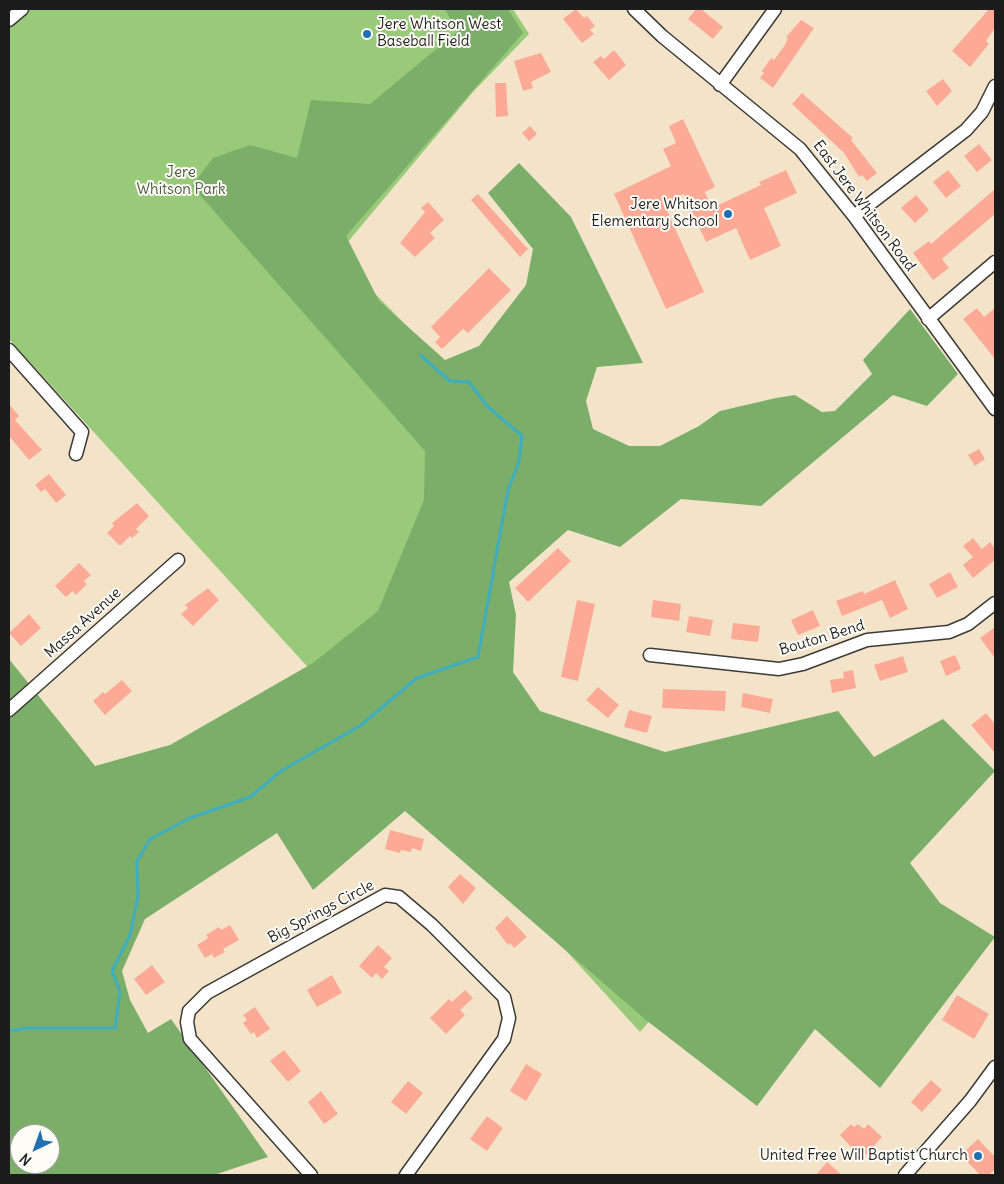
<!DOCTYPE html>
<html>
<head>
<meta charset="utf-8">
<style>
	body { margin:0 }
	#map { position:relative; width:1004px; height:1184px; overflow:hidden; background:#f3e4c9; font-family:Delius,sans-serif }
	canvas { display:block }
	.frame { position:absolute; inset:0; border:10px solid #1c1c1c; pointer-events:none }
	.north { position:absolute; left:10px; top:1124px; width:50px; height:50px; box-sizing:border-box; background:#fdfcf7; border:1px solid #a3a29f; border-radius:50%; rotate:222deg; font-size:14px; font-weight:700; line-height:20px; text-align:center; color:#1c1c1c }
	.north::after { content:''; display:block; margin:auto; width:18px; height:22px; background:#1f6fb2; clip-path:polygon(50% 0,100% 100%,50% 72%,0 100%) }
</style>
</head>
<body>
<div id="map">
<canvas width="1004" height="1184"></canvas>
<div class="frame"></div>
<div class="north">N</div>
</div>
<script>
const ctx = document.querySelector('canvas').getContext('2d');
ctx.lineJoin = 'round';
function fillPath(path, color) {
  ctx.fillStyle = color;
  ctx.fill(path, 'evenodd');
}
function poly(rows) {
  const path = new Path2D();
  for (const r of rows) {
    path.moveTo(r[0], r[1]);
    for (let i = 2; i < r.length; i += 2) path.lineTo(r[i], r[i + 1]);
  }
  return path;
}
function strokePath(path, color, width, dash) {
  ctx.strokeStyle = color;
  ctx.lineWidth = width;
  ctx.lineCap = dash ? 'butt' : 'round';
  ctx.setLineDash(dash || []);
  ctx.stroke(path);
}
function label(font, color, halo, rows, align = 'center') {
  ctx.font = font + ' Delius,sans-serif';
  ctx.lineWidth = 4;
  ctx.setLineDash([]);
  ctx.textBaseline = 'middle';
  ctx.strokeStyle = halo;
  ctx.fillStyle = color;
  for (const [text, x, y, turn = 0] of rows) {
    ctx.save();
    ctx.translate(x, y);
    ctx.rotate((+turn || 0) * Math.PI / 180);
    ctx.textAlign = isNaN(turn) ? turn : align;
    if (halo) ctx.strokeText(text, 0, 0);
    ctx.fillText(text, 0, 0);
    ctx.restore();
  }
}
const green = poly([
	[30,9,513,9,529,34,473,92,337,255,450,370,505,578,493,671,536,727,820,826,640,1032,9,339,9,26]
]);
const forest = poly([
	[445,9,508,9,523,33,346,236,379,301,445,360,479,346,526,285,533,249,488,193,519,163,571,217,643,363,597,367,586,401,593,429,629,446,660,446,699,426,720,411,776,398,795,395,822,412,835,411,872,374,863,360,910,309,958,374,927,406,893,395,761,506,681,499,620,547,568,530,509,582,516,615,513,672,540,711,665,752,838,711,874,757,943,719,995,771,910,863,940,903,995,937,880,1088,815,1029,757,1106,646,1020,405,811,313,890,277,833,145,919,122,971,130,1000,148,1033,171,1019,268,1157,214,1175,9,1175,9,659,95,766,170,745,313,663,378,611,424,500,425,451,192,186,213,158,250,145,297,158,311,100,370,104,457,32],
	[20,1134,50,1134,50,1164,20,1164]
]);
const stream = poly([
	[9,1031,28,1028,115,1028,120,992,112,971,130,935,138,897,137,861,150,839,190,818,250,797,281,771,360,726,417,678,478,657,508,490,519,462,522,436,487,406,469,382,450,381,420,355]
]);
const building = poly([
	[576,9,584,18,587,16,595,26,590,30,594,34,582,43,563,19],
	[696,9,701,9,723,27,713,39,688,19],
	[989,9,995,9,995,28,986,41,989,44,970,67,952,51],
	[801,20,814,28,773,88,760,78,764,73,762,71,771,58,774,60,785,45,788,38,786,37],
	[614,50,626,65,609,80,593,62,601,56,604,59],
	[541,53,551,72,531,82,533,88,523,91,514,61],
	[943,79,952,91,937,106,926,91],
	[495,83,506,83,508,116,496,117],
	[802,93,853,138,851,140,877,173,867,181,862,175,859,177,844,153,792,104],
	[683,119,715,187,705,192,712,208,761,185,759,182,786,170,797,193,764,208,781,246,750,260,736,228,706,242,684,194,664,204,704,292,666,309,614,194,671,166,663,149,676,143,669,126],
	[530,126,537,134,529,141,522,133],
	[979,144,992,160,977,172,964,156],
	[948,170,961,186,946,198,933,182],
	[995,189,995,214,942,259,949,268,933,280,913,253,929,241,931,244],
	[478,194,528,249,520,257,471,200],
	[916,195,929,210,915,223,901,208],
	[428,202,444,220,430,233,435,238,415,257,400,243,425,212,421,208],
	[489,268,511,290,468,333,463,329,442,349,435,342,440,337,431,327],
	[977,308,984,317,995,308,995,359,963,319],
	[9,404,19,416,15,420,42,450,29,460,9,436],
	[979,449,985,459,975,466,968,455],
	[49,474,66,495,56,503,45,489,41,492,35,485],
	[137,503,149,516,136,529,139,532,132,538,130,536,120,546,107,533,114,526,112,523],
	[973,538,982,549,990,542,995,549,995,560,973,578,963,565,973,557,963,546],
	[558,548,571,561,528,602,515,588],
	[79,563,91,575,84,581,87,584,76,595,73,591,66,597,55,586],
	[950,572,958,587,937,598,929,584],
	[895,580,908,609,890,618,882,600,842,616,836,601,863,591,864,594],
	[208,588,219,600,193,626,181,614,188,608,185,605],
	[577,600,595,604,578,681,561,677],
	[653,600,681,604,679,621,651,617],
	[813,610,820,626,798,635,791,620],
	[29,614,41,628,21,646,9,633],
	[689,616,713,620,710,636,686,632],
	[733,623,760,626,758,642,731,639],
	[995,627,995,658,980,638],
	[955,655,961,669,946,676,940,661],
	[903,656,908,672,880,681,874,665],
	[853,670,856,688,832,693,830,680,844,678,843,672],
	[122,680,132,691,105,715,93,701,103,692,105,694],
	[598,687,619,705,608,718,586,700],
	[663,689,726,691,725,711,662,708],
	[743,693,773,699,770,713,741,707],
	[629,710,652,716,647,733,624,727],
	[986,713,995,724,995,753,971,725],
	[390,830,424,839,421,851,412,848,411,852,401,850,400,853,385,849],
	[460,874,476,888,463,904,448,887],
	[507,916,527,937,514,948,510,943,508,945,495,928],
	[230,925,239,940,223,949,225,952,214,958,212,954,205,958,197,945,208,938,206,935,219,927,221,930],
	[378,945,392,958,384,967,389,971,382,979,376,973,372,978,359,966],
	[152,965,165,982,146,995,134,979],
	[332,975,342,993,317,1007,307,990],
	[465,990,473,998,460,1010,465,1015,446,1034,430,1018,449,999,452,1002],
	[957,995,989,1014,974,1039,942,1020],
	[255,1007,270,1029,257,1038,254,1032,251,1034,243,1023,247,1020,243,1015],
	[284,1050,301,1071,288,1082,270,1061],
	[526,1064,542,1074,526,1101,510,1091],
	[931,1080,942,1090,922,1112,911,1102],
	[408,1081,423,1093,406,1114,391,1102],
	[321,1091,338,1114,324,1124,308,1102],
	[487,1116,503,1128,487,1151,470,1139],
	[851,1124,854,1127,858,1124,864,1129,868,1124,882,1137,862,1159,840,1135],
	[978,1139,995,1157,995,1169,989,1175,980,1175,961,1155],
	[827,1162,842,1175,816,1175]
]);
const minor = poly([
	[634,9,662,36,800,149,854,216,995,409],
	[9,20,22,9],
	[720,85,775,9],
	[854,216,966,130,982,112,995,86],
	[928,319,995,262],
	[9,350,82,432,76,454],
	[650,655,779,669,803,664,867,640,949,632,968,624,995,603],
	[9,710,178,560],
	[311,1175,190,1039,187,1022,189,1011,207,993,385,895,399,897,432,925,504,997,509,1018,504,1039,406,1175],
	[905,1175,970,1101,995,1067]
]);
const markers = [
	[367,34,5,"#1f6fb2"],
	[728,214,5,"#1f6fb2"],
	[978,1156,5,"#1f6fb2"]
];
const poiNames = [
	["Jere Whitson West",377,25,"left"],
	["Baseball Field",377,42,"left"],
	["Jere Whitson",718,205],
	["Elementary School",718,222],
	["United Free Will Baptist Church",968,1156]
];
const parkNames = [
	["Jere",181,173],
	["Whitson Park",181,190]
];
const streetNames = [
	["East Jere Whitson Road",864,206,53],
	["Massa Avenue",83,623,-42],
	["Bouton Bend",822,638,-17],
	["Big Springs Circle",321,912,-28]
];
fillPath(green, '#98ca79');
fillPath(forest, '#7aae69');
strokePath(stream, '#40aebe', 3);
fillPath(building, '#fcaa96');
strokePath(minor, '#3c3a36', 15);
strokePath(minor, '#fff', 12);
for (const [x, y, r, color] of markers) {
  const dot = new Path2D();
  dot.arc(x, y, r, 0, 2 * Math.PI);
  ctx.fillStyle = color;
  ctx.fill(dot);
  strokePath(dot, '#fdfcf7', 2);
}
label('15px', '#1c1c1c', '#fdfcf7', poiNames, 'right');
label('15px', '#47593d', '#fdfcf7', parkNames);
label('15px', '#1c1c1c', '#fdfcf7', streetNames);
</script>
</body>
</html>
